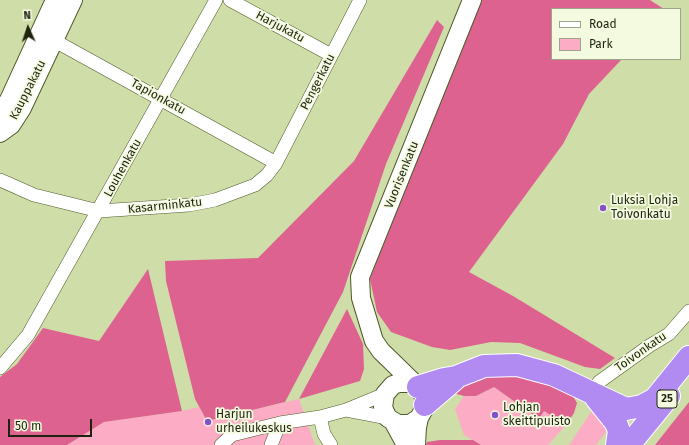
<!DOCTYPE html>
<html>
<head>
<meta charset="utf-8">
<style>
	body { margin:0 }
	#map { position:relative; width:689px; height:445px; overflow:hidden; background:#cfdda8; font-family:"Fira Sans",sans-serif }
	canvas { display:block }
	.legend { position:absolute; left:551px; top:8px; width:130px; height:52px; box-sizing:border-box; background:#f3fadf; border:1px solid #9ea48c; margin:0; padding:5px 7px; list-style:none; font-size:12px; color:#1e230f }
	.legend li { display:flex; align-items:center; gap:8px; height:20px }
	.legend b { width:20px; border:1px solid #9ea48c }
	.north { position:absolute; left:8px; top:8px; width:40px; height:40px; -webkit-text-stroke:3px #f3fadf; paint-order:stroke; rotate:357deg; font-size:11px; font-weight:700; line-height:16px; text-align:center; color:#1e230f }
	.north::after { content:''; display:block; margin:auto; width:14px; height:18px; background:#1e230f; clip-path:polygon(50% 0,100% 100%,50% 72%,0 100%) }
	.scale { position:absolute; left:8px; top:419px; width:84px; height:18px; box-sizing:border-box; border:2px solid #1e230f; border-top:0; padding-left:5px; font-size:12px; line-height:14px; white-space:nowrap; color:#1e230f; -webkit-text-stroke:3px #f3fadf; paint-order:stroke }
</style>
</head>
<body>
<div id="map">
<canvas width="689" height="445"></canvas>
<ul class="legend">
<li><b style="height:5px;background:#fff"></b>Road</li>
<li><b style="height:11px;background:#fcadc5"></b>Park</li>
</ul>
<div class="north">N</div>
<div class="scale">50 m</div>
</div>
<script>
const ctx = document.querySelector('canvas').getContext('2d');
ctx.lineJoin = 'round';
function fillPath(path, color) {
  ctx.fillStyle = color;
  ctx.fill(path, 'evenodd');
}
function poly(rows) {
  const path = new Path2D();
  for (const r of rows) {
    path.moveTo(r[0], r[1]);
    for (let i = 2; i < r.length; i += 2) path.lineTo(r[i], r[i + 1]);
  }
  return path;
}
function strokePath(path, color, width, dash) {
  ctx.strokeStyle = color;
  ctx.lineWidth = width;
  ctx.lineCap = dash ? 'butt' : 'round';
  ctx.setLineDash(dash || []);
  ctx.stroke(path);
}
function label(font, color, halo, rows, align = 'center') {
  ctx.font = font + ' "Fira Sans",sans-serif';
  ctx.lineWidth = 3.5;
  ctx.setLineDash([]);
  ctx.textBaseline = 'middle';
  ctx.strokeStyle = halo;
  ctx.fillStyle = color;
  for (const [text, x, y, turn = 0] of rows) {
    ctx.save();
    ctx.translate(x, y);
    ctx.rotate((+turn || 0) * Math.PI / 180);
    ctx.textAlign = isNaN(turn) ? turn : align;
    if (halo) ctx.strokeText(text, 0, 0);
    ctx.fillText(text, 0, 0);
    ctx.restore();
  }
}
const green = poly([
	[494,387,538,419,544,411,566,425,548,445,481,445,464,435,455,409,464,396,476,396],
	[299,399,315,445,67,445,104,422,182,411,199,407,207,421],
	[593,409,609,428,596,445,569,445]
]);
const forest = poly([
	[477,0,650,0,664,9,552,9,552,59,622,59,589,94,563,144,469,272,513,296,615,358,600,369,585,367,520,343,491,342,450,350,432,347,391,332,377,312,370,279],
	[437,20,444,27,386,164,343,292,285,402,207,421,195,399,166,281,165,261,258,258,354,161],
	[148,269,182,411,104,422,67,445,0,445,0,377,17,364,43,328,99,341],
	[347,309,363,344,364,369,360,381,299,399],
	[499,372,526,374,571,393,577,403,574,413,566,425,544,411,539,419,494,387,476,396,464,396,450,392,462,380],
	[689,402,689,445,655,445],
	[440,440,473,440,481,445,426,445,427,442]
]);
const street = poly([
	[230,0,331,55],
	[46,36,276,163],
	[0,180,34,195,99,211,189,205,215,200,255,185,267,175,276,163,360,0],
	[0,368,28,335,216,0],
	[592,392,599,382,649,346,669,334,689,311],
	[346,410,388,418],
	[320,417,324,434,331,445],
	[221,445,232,435,280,423,320,417,346,410,385,394],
	[271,445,280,423]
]);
const secondary = poly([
	[0,114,9,100,55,0],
	[0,133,11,125,22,108,73,0],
	[412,383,399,383,393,385,385,394,383,407,385,412,388,418,398,424,410,424,419,418,424,409,425,398,418,387,381,351,374,341,361,298,360,277,472,0],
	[393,421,406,445],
	[416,445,417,427,419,418]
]);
const highway = poly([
	[418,387,444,379,456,377,484,366,517,365,554,375,626,409,642,406,655,399,689,357],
	[596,398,616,423,619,431,617,445],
	[425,405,454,380],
	[629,445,669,396]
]);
const markers = [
	[603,208,4,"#8351c9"],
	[495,415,4,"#8351c9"],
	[208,422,4,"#8351c9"]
];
const shields = [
	[667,399,20]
];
const shieldNames = [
	["25",667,399]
];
const streetNames = [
	["Harjukatu",280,27,28],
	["Pengerkatu",318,82,-63],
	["Kauppakatu",28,90,-63],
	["Tapionkatu",158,97,29],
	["Louhenkatu",123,168,-61],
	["Vuorisenkatu",402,175,-68],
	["Kasarminkatu",165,206,-6],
	["Toivonkatu",641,352,-35]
];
const poiNames = [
	["Luksia Lohja",611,201],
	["Toivonkatu",611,215],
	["Lohjan",503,408],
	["skeittipuisto",503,422],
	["Harjun",216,415],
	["urheilukeskus",216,429]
];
fillPath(green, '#fcadc5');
fillPath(forest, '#dd628f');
strokePath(street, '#4f5a2a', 14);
strokePath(secondary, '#4f5a2a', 20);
strokePath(highway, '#fff', 24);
strokePath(street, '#fff', 13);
strokePath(secondary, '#fff', 18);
strokePath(highway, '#b18bf1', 22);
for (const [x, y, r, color] of markers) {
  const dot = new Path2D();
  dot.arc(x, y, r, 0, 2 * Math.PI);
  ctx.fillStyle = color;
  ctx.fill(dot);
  strokePath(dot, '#f3fadf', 1.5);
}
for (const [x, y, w] of shields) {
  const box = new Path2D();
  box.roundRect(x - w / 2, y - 9, w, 18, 3);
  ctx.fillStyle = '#f3fadf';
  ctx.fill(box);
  strokePath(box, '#1e230f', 1);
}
label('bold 11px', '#1e230f', null, shieldNames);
label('12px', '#1e230f', '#f3fadf', streetNames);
label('12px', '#1e230f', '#f3fadf', poiNames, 'left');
</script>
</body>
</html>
